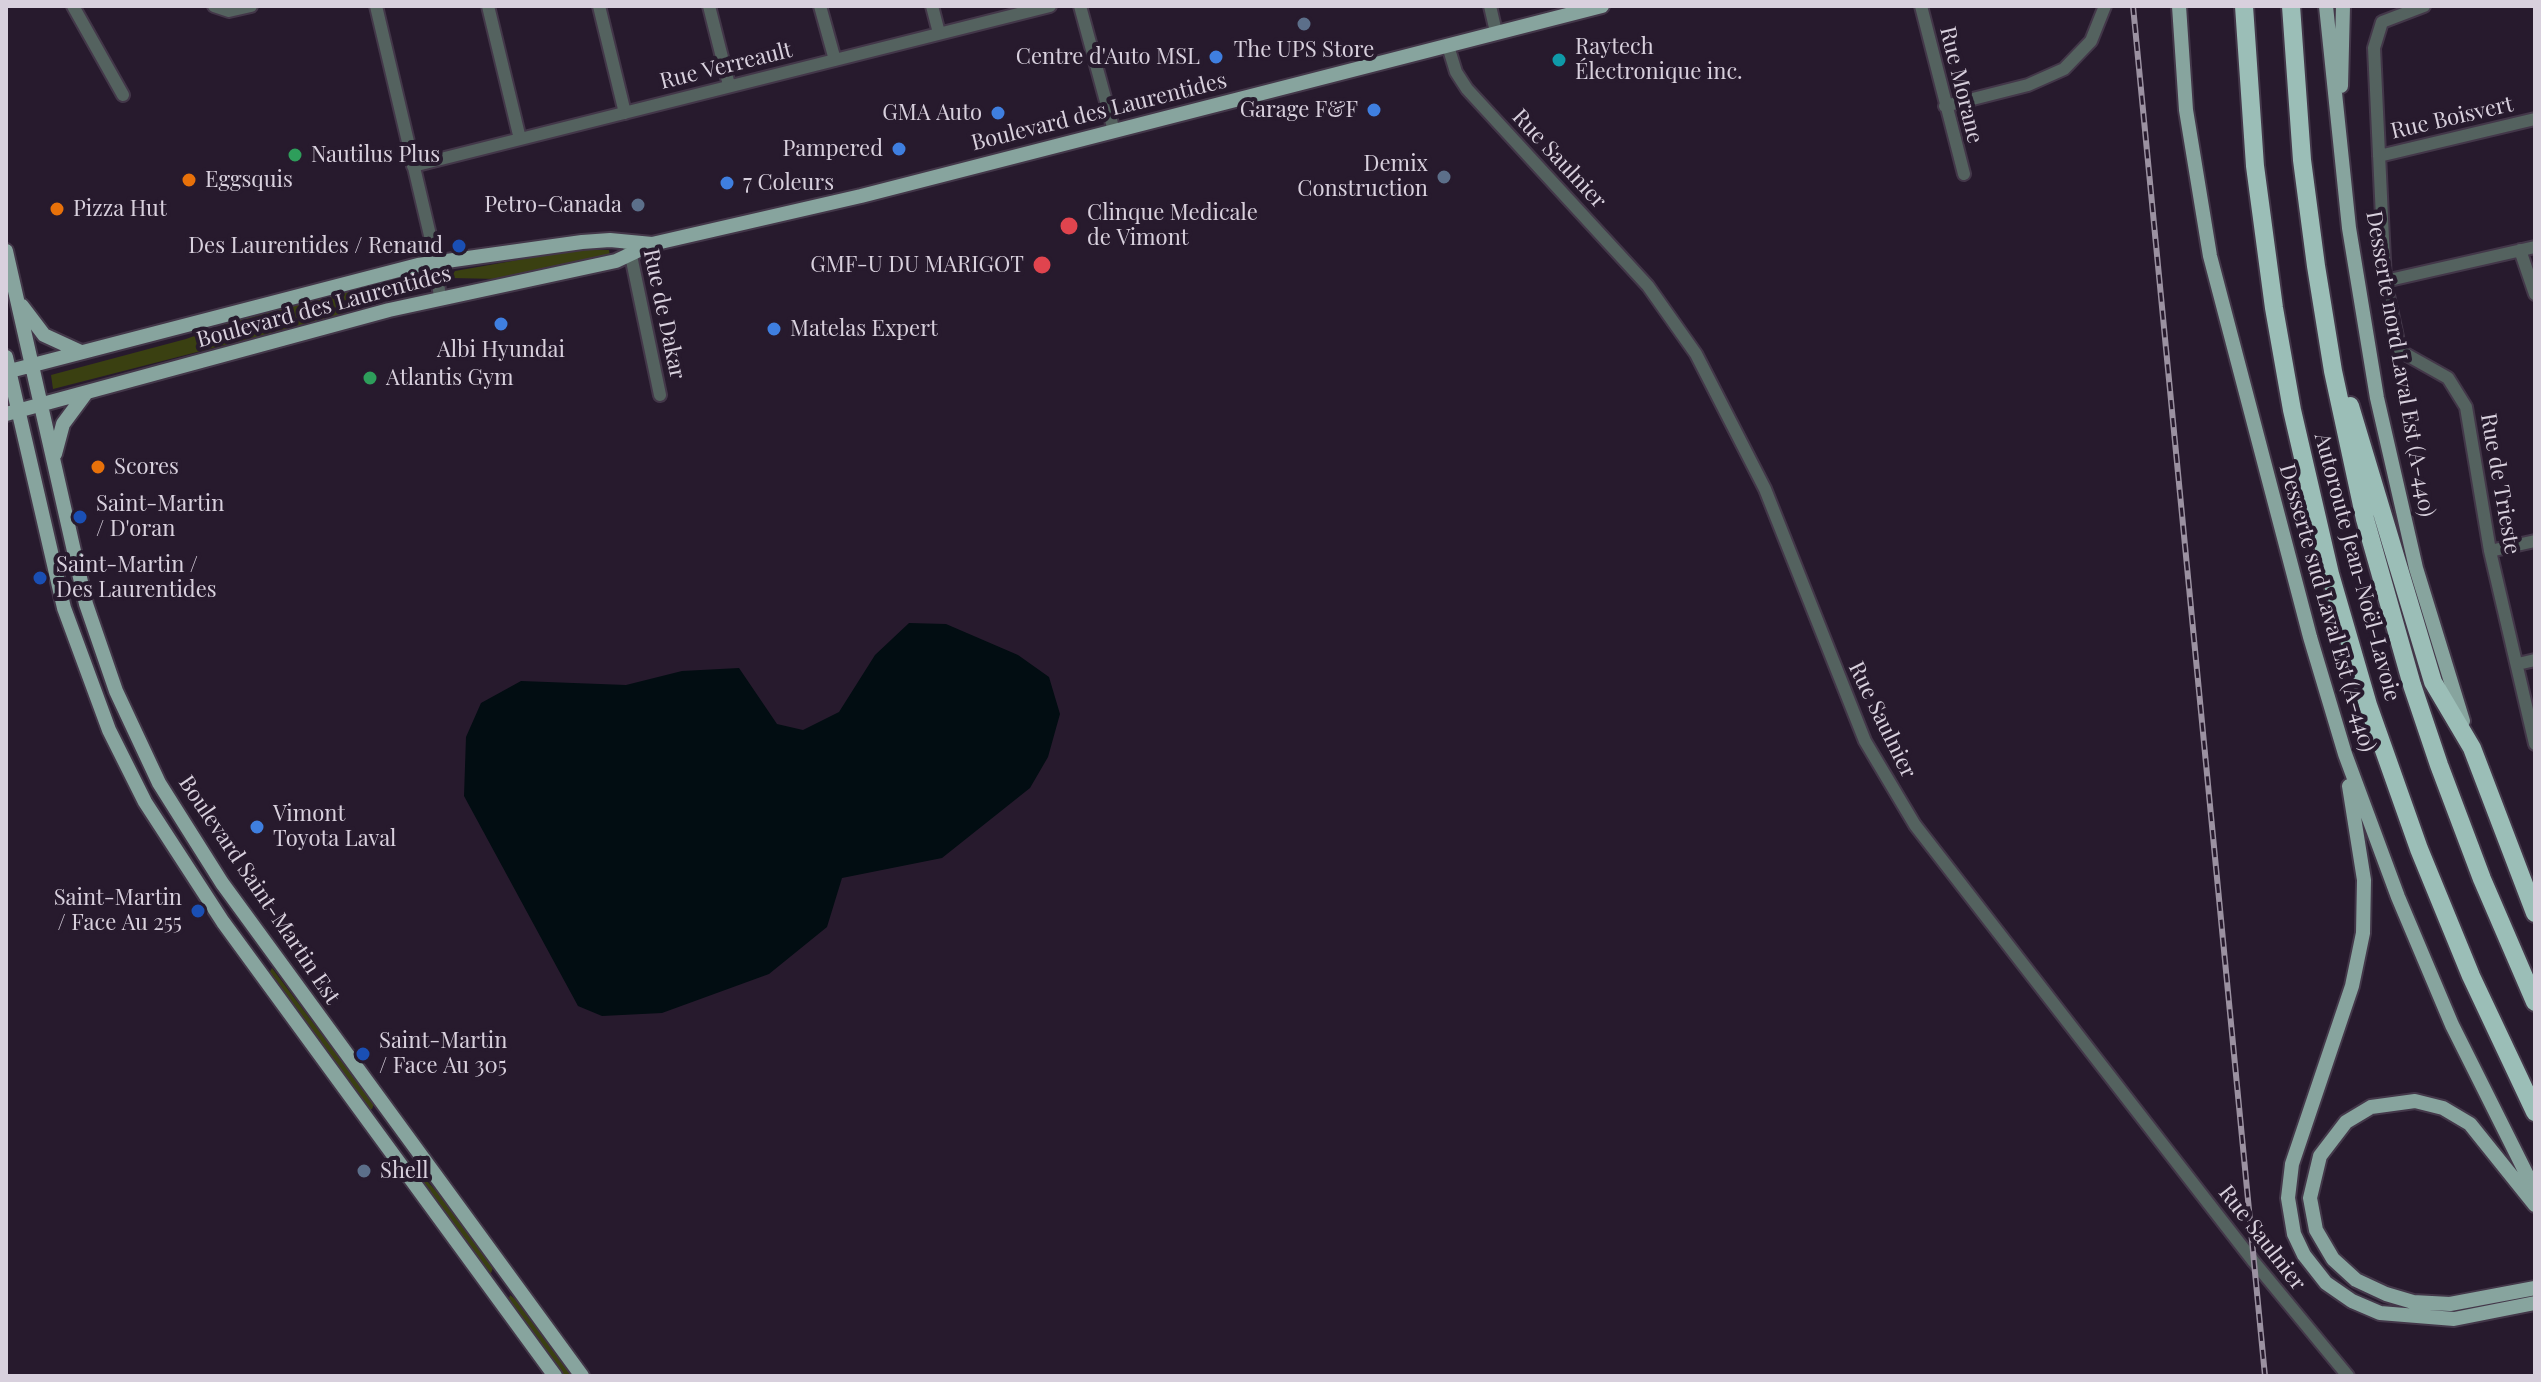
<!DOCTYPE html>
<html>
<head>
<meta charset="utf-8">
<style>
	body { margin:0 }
	#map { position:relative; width:2541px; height:1382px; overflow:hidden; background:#271a2d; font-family:"Playfair Display",serif }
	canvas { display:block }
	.frame { position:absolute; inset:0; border:8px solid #d8d0dd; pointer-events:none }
</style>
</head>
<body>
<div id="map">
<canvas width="2541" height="1382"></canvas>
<div class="frame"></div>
</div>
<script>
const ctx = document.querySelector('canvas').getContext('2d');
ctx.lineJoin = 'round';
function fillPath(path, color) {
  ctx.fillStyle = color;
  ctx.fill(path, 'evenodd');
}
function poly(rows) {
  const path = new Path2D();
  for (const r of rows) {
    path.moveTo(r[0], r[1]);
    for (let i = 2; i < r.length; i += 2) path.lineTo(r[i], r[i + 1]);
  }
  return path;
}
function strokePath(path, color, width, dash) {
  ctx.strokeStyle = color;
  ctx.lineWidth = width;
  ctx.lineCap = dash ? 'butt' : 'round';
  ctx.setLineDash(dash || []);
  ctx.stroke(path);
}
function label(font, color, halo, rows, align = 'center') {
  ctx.font = font + ' "Playfair Display",serif';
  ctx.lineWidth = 8;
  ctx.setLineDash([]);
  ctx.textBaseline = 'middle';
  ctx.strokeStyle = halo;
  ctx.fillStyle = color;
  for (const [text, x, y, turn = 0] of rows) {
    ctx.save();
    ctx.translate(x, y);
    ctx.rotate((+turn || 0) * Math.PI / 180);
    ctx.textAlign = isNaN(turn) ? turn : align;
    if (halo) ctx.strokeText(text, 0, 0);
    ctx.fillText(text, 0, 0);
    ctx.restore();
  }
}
const green = poly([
	[575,250,609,250,610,256,498,279,451,278,455,271],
	[402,281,419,282,422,287,326,319,53,389,51,375,186,339,241,319,372,285],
	[272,968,374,1104,372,1109,369,1109,269,973],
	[406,1158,438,1193,493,1268,491,1273,487,1273],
	[510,1295,515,1299,572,1376,563,1376,508,1302]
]);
const water = poly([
	[909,623,946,624,1018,655,1049,677,1060,714,1048,757,1030,788,942,858,842,878,827,927,769,974,662,1013,602,1016,578,1006,464,796,466,737,481,703,521,681,626,685,682,671,739,668,777,724,803,730,839,712,875,655]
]);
const minor = poly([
	[73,6,123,95],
	[214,6,229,11,251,6],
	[376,6,433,248,440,297],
	[488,6,520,139],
	[599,6,625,113],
	[709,6,729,85],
	[820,6,835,60],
	[932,6,939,33],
	[1080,6,1114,131],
	[1490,6,1496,32],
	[1921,6,1964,174],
	[2424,6,2382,22,2374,48,2385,281,2400,351,2448,378,2466,407,2490,551,2535,744],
	[1448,46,1456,72,1467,89,1648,286,1696,354,1765,489,1865,741,1915,825,2254,1262,2348,1376],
	[1945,106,2028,85,2064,69,2091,41,2105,6],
	[2379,156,2535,119],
	[413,166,1050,6],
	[629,246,660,395],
	[2520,250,2535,294],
	[2385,281,2535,247],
	[2490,551,2535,541],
	[2518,664,2535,660]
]);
const major = poly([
	[2179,6,2186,110,2210,256,2310,637,2345,754,2398,897,2452,1025,2535,1191],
	[2326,6,2349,228,2377,398,2416,568,2463,721],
	[2341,86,2343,6],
	[6,251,86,604,116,691,159,783,222,883,582,1376],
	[22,306,44,335,81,352],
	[6,357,64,608,109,730,145,802,223,922,555,1376],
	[6,372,418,265,582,242,610,240,652,244],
	[6,414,389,310,616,261,652,244,861,196,1602,6],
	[55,454,63,424,86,393],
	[2349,786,2364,880,2363,933,2352,986,2292,1164,2288,1198,2294,1234,2304,1255,2326,1283,2352,1301,2380,1313,2454,1319,2535,1303],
	[2535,1205,2470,1124,2443,1108,2415,1101,2371,1107,2346,1122,2320,1156,2310,1198,2316,1230,2333,1259,2356,1280,2386,1294,2413,1302,2450,1304,2535,1288]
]);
const highway = poly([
	[2244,6,2255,166,2274,308,2292,410,2330,574,2368,705,2419,849,2471,976,2535,1112],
	[2291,6,2302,160,2316,266,2333,371,2365,519,2412,685,2439,765,2482,879,2535,1002],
	[2350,406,2433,682,2472,748,2535,913]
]);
const rail = poly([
	[2133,6,2265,1376]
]);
const markers = [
	[1304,24,8,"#5c6f8a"],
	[1216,57,8,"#3f7fe0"],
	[1559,60,8,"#0f9aa8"],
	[1374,110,8,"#3f7fe0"],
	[998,113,8,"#3f7fe0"],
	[899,149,8,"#3f7fe0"],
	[295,155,8,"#2e9e5b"],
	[1444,177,8,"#5c6f8a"],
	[189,180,8,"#e8710a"],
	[727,183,8,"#3f7fe0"],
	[638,205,8,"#5c6f8a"],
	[57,209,8,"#e8710a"],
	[1069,226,10,"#e0444e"],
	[459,246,8,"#1a4fb4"],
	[1042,265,10,"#e0444e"],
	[501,324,8,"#3f7fe0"],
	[774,329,8,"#3f7fe0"],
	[370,378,8,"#2e9e5b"],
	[98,467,8,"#e8710a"],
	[80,517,8,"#1a4fb4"],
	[40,578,8,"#1a4fb4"],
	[257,827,8,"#3f7fe0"],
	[198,911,8,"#1a4fb4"],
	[363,1054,8,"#1a4fb4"],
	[364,1171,8,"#5c6f8a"]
];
const poiNames = [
	["Raytech",1575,47],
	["Électronique inc.",1575,72],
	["The UPS Store",1304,50,"center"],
	["Centre d'Auto MSL",1200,57,"right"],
	["Garage F&F",1358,110,"right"],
	["GMA Auto",982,113,"right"],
	["Pampered",883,149,"right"],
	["Nautilus Plus",311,155],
	["Demix",1428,164,"right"],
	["Construction",1428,189,"right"],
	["Eggsquis",205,180],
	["7 Coleurs",743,183],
	["Petro-Canada",622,205,"right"],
	["Pizza Hut",73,209],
	["Clinque Medicale",1087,213],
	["de Vimont",1087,238],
	["Des Laurentides / Renaud",443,246,"right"],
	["GMF-U DU MARIGOT",1024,265,"right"],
	["Matelas Expert",790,329],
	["Albi Hyundai",501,350,"center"],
	["Atlantis Gym",386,378],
	["Scores",114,467],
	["Saint-Martin",96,504],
	["/ D'oran",96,529],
	["Saint-Martin /",56,565],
	["Des Laurentides",56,590],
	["Vimont",273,814],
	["Toyota Laval",273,839],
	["Saint-Martin",182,898,"right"],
	["/ Face Au 255",182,923,"right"],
	["Saint-Martin",379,1041],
	["/ Face Au 305",379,1066],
	["Shell",380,1171]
];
const streetNames = [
	["Rue Verreault",726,66,-14],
	["Rue Morane",1961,85,76],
	["Boulevard des Laurentides",1099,112,-14],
	["Rue Boisvert",2452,118,-13],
	["Rue Saulnier",1559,159,47],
	["Boulevard des Laurentides",324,307,-15],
	["Rue de Dakar",664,314,78],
	["Desserte nord Laval Est (A-440)",2400,364,80],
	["Rue de Trieste",2500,484,80],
	["Autoroute Jean-Noël-Lavoie",2357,567,75],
	["Desserte sud Laval Est (A-440)",2327,608,74],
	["Rue Saulnier",1882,720,64],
	["Boulevard Saint-Martin Est",259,890,56],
	["Rue Saulnier",2262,1238,52]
];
fillPath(green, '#3a4011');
fillPath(water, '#020d12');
strokePath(minor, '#433749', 16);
strokePath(major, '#433749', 18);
strokePath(highway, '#433749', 22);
strokePath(minor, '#54625f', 12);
strokePath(major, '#87a49e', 14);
strokePath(highway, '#9bbeb7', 18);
strokePath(rail, '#9b91a1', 6);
strokePath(rail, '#271a2d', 3, [9]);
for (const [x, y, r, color] of markers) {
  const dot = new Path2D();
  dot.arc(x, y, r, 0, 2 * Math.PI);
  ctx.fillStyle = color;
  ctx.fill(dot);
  strokePath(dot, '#271a2d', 3);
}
label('22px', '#d8d0dd', '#271a2d', poiNames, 'left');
label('22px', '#d8d0dd', '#271a2d', streetNames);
</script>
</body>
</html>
